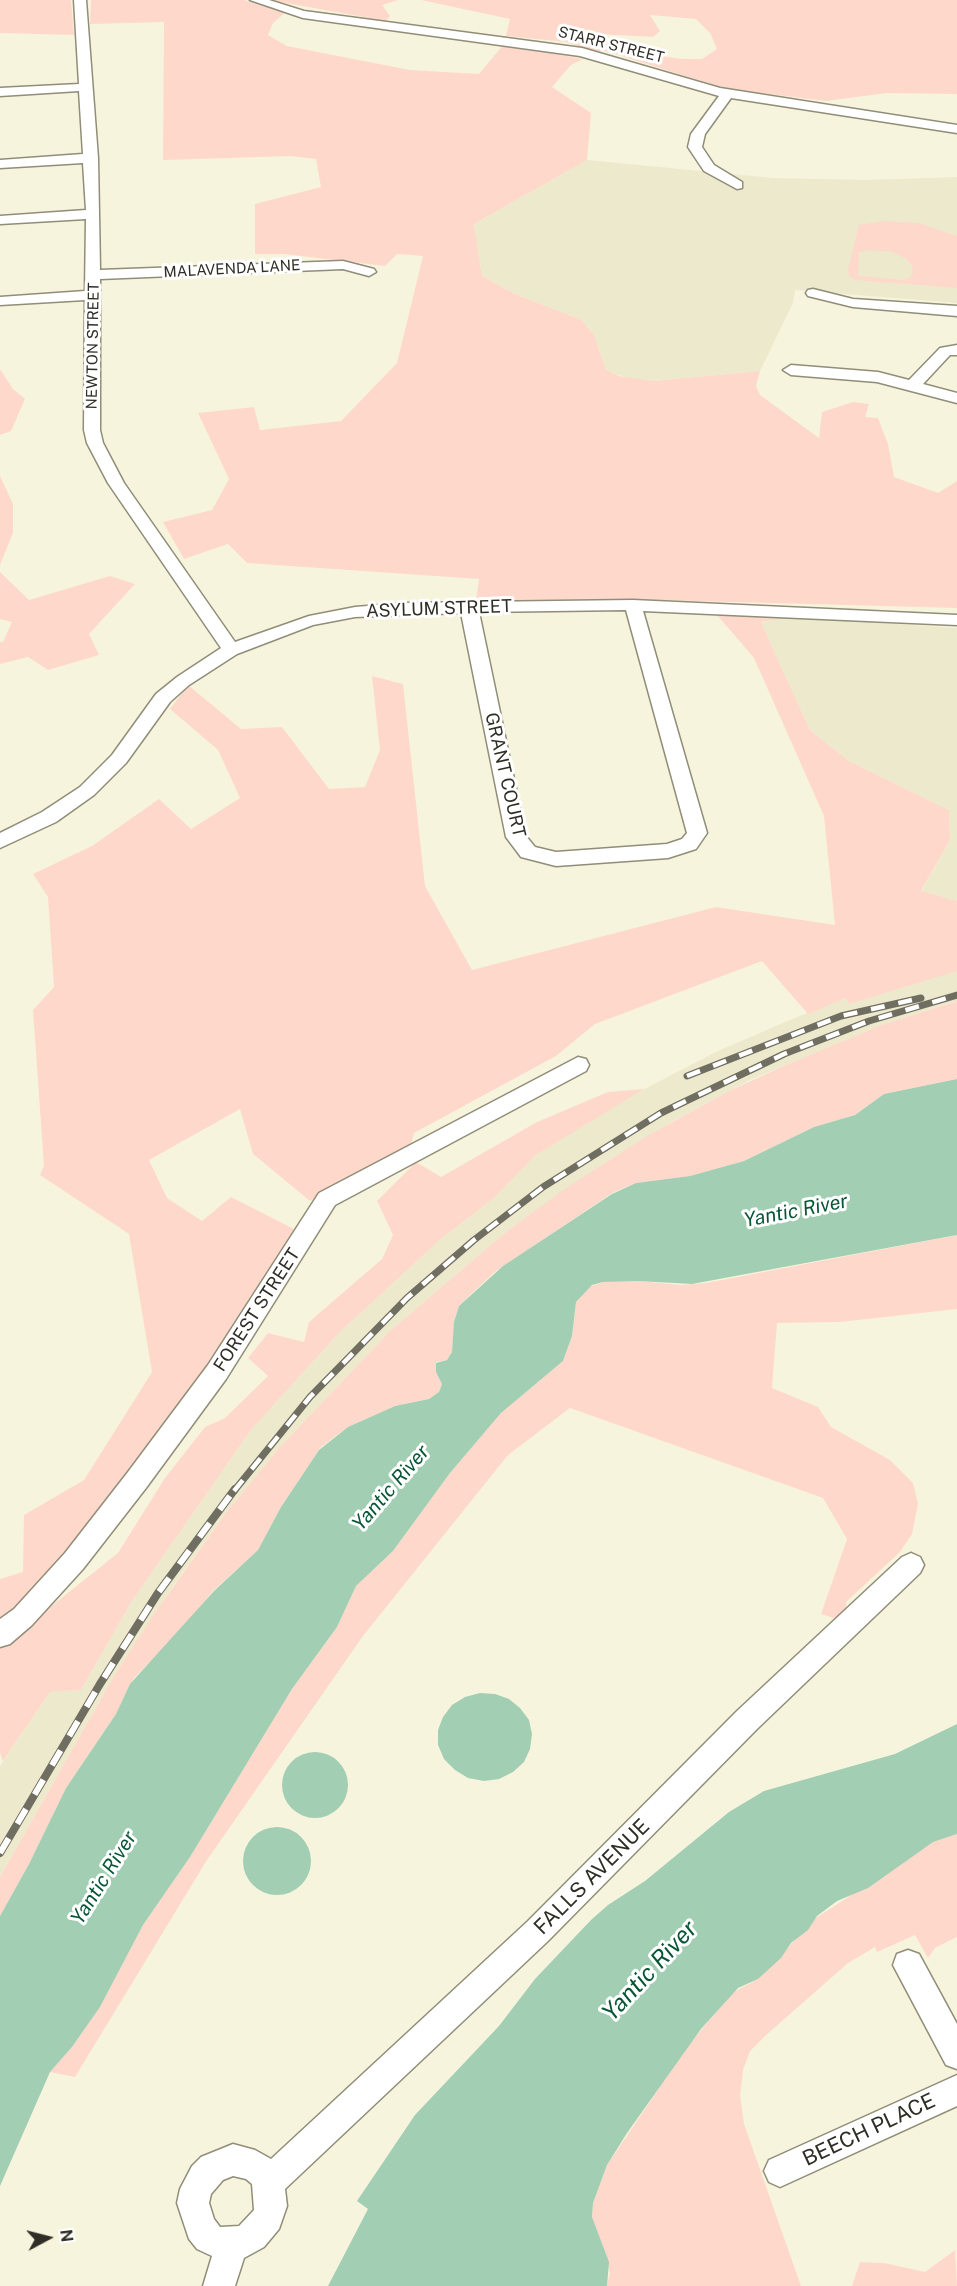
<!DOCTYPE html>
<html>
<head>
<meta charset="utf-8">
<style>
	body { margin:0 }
	#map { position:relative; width:957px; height:2286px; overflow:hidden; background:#f7f4dd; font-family:"Public Sans",sans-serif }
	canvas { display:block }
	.north { position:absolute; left:18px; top:2208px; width:60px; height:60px; -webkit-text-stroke:4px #fff; paint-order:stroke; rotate:83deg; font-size:16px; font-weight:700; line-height:24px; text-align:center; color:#2f2e26 }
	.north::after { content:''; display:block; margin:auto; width:21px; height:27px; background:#2f2e26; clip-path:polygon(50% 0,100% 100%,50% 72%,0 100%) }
</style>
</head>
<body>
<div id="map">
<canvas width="957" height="2286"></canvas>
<div class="north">N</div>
</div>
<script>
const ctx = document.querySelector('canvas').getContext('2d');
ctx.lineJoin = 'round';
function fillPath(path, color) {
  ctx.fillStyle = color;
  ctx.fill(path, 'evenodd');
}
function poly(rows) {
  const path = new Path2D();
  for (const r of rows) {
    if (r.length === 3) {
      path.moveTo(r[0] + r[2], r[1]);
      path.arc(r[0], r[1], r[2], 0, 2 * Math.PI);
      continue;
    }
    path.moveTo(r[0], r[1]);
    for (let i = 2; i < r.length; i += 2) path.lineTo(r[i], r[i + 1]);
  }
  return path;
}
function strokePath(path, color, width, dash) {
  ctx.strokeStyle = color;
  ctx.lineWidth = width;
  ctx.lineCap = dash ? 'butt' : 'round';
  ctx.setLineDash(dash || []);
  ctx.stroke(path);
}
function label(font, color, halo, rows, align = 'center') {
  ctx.font = font + ' "Public Sans",sans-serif';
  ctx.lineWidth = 6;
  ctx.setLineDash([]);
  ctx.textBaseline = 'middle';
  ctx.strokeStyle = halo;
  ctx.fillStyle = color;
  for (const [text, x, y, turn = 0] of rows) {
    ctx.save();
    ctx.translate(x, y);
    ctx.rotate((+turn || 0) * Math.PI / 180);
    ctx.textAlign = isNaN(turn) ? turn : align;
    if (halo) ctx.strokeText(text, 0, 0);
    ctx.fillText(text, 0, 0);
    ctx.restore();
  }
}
const built = poly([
	[587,160,773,178,867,180,957,177,957,303,795,290,793,303,760,371,653,381,636,380,612,373,606,370,594,335,582,320,515,294,482,276,474,224],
	[791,617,957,628,957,901,921,892,950,840,949,810,849,761,810,730,761,622],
	[957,970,957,1001,881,1025,750,1080,668,1124,606,1162,506,1232,390,1331,279,1448,225,1514,173,1586,114,1676,0,1877,0,1766,50,1692,81,1690,132,1601,251,1430,339,1333,442,1238,494,1198,536,1155,625,1099,718,1051,797,1017,847,998,849,1004]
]);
const green = poly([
	[0,0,71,0,74,35,0,33],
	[91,0,244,0,285,13,273,23,268,35,287,46,410,70,479,74,504,44,583,59,571,65,552,87,591,113,587,160,474,224,482,276,515,294,582,320,594,335,606,370,619,376,653,381,760,371,756,386,760,395,819,438,822,412,853,402,869,404,865,417,878,418,888,444,894,477,938,493,957,481,957,608,621,599,476,602,479,579,247,563,228,544,184,559,163,522,212,510,229,479,198,413,254,407,260,430,341,421,397,363,423,256,397,254,385,266,284,254,255,254,255,204,321,187,316,159,291,156,163,160,164,22,90,24],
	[269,0,398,0,382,5,390,16,386,21],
	[421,0,957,0,957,94,887,93,826,101,727,89,602,50,597,52,566,42,506,36,510,19],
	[650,15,696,19,710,33,717,49,702,59,682,59,648,54,625,45,600,40,554,39,597,34,653,37,660,31],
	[884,221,919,223,957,236,957,288,855,280,849,276,848,270,859,225],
	[867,250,892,252,905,258,912,265,913,273,908,279,902,280,858,276,859,253],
	[0,369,13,389,25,399,11,431,0,435],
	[0,476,13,504,13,533,0,565],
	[0,572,29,600,110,576,135,584,89,634,99,655,48,670,28,657,0,664,0,642,3,642,12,622,0,619],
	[717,615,791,617,761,622,810,730,849,761,949,810,950,840,921,891,957,901,957,971,849,1004,846,998,808,1014,762,961,595,1024,556,1056,414,1133,410,1149,310,1201,253,1154,240,1109,149,1160,167,1198,202,1221,231,1197,296,1230,242,1323,54,1570,0,1621,0,1579,23,1572,24,1515,84,1480,152,1372,129,1234,40,1175,44,1166,33,1010,54,987,48,897,33,874,92,846,159,799,191,829,240,798,218,750,170,709,188,685,241,729,282,727,329,789,365,787,380,750,372,676,403,684,425,886,472,970,716,907,835,925,824,816,754,658],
	[957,1001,957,1079,884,1094,855,1115,814,1127,744,1161,690,1176,636,1183,614,1192,496,1271,471,1294,459,1306,456,1315,452,1352,447,1360,436,1362,436,1372,442,1384,439,1392,429,1399,395,1406,348,1427,321,1447,281,1507,258,1550,213,1591,173,1639,134,1678,116,1714,66,1788,29,1864,0,1916,0,1877,114,1676,156,1611,225,1514,279,1448,390,1331,506,1232,566,1188,647,1136,729,1091,788,1064,881,1025],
	[644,1089,536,1155,494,1198,442,1238,339,1333,251,1430,132,1601,81,1690,50,1692,3,1761,0,1753,0,1647,118,1553,165,1478,205,1427,225,1418,268,1376,248,1358,268,1333,304,1342,309,1322,382,1259,393,1235,377,1201,416,1162,441,1177,537,1122,608,1092],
	[957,1235,957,1309,840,1322,777,1323,772,1388,818,1407,831,1427,890,1460,913,1483,918,1504,912,1534,900,1552,846,1602,847,1614,834,1618,821,1614,847,1539,823,1498,570,1408,508,1455,363,1636,207,1860,75,2077,50,2072,72,2047,100,2007,143,1925,190,1857,292,1689,337,1627,356,1586,393,1551,450,1473,501,1413,563,1361,572,1336,576,1302,589,1287,603,1282,627,1280,681,1285,706,1283],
	[957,1834,957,1937,935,1948,928,1958,915,1935,877,1952,875,1947,848,1963,764,2037,750,2051,743,2070,740,2095,744,2124,801,2286,607,2286,610,2273,592,2217,593,2203,607,2165,687,2047,732,1993,758,1979,816,1918,933,1842],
	[955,2250,957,2286,852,2286,860,2262,884,2263,925,2272]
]);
const water = poly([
	[957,1079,957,1235,692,1284,637,1281,603,1282,592,1285,576,1302,572,1336,563,1361,501,1413,450,1473,393,1551,356,1586,337,1627,292,1689,190,1857,143,1925,100,2007,72,2047,50,2072,0,2186,0,1916,29,1864,66,1788,116,1714,130,1684,214,1591,258,1550,281,1507,319,1450,348,1427,395,1406,429,1399,439,1392,442,1384,436,1372,436,1363,447,1360,452,1352,454,1322,459,1306,503,1266,612,1194,636,1183,690,1176,744,1161,814,1127,855,1115,884,1094],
	[480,1693,495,1694,509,1699,520,1708,529,1720,532,1734,530,1749,524,1762,513,1772,499,1779,484,1781,468,1778,455,1770,444,1759,438,1745,438,1730,443,1717,452,1705,465,1697],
	[957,1724,957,1834,933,1842,868,1888,837,1901,817,1916,808,1930,791,1943,781,1958,758,1979,738,1988,701,2029,627,2133,607,2165,593,2203,592,2217,609,2262,607,2286,328,2286,368,2209,357,2201,415,2115,499,2026,535,1979,591,1920,608,1905,645,1881,729,1812,764,1791,895,1754],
	[315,1785,33],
	[277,1861,34]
]);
const minor = poly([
	[74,0,86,0,98,158,100,270,343,261,374,269,376,272,369,276,343,269,100,279,100,430,103,443,124,483,235,642,309,616,355,607,404,603,633,600,957,615,957,625,643,611,707,833,696,849,668,858,556,866,521,857,506,837,461,613,355,617,313,625,237,654,189,685,170,702,126,763,94,795,56,822,0,848,0,833,42,812,80,787,112,755,156,694,177,677,221,648,108,483,87,443,84,430,85,300,0,305,0,297,85,291,86,219,0,224,0,216,86,210,83,163,0,168,0,160,83,154,79,91,0,96,0,88,79,84,74,0],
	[626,610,687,833,682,839,667,844,556,852,535,847,526,836,479,612,626,610],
	[250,0,269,0,304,11,582,48,720,88,957,125,957,133,731,98,705,134,702,147,714,165,742,182,742,188,737,189,704,171,688,147,691,134,719,96,580,56,303,18,250,0],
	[813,289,853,299,957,306,957,316,853,307,808,296,806,293,808,290,813,289],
	[957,345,957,355,950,355,923,384,957,393,957,403,877,382,791,375,783,370,791,365,878,372,909,380,940,348,957,345],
	[578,1057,586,1059,589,1065,586,1071,335,1205,226,1379,146,1488,83,1569,32,1625,10,1644,0,1647,0,1619,14,1609,65,1553,128,1472,208,1365,319,1193,578,1057],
	[911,1553,920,1557,924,1565,920,1573,757,1729,548,1941,285,2189,287,2206,279,2229,264,2247,244,2258,235,2286,203,2286,212,2256,197,2249,189,2239,177,2203,180,2189,192,2166,201,2157,233,2144,255,2150,271,2159,528,1921,737,1711,902,1557,911,1553],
	[233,2176,246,2179,252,2184,254,2210,239,2226,220,2227,214,2219,209,2203,211,2194,223,2180,233,2176],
	[908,1950,919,1954,957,2024,957,2069,946,2065,893,1965,897,1954,908,1950],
	[957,2075,957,2106,780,2187,769,2182,764,2171,769,2160,957,2075]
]);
const railFar1 = poly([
	[687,1076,841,1016,921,998],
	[234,1491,310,1397,407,1298,474,1240,543,1187,661,1113,784,1054,869,1021,957,995]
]);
const rail = poly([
	[0,1853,100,1684,158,1593,235,1489]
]);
const farStreetnames = [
	["STARR STREET",611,45,14],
	["MALAVENDA LANE",232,269,-3],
	["NEWTON STREET",93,346,-89]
];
const streetNames = [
	["ASYLUM STREET",439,609,-2],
	["GRANT COURT",505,775,77],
	["FOREST STREET",257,1310,-57]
];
const waterNames = [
	["Yantic River",796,1211,-11],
	["Yantic River",391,1488,-49],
	["Yantic River",104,1878,-58]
];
const nearStreetnames = [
	["FALLS AVENUE",592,1877,-45],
	["BEECH PLACE",869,2130,-25]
];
const nearWaternames = [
	["Yantic River",650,1971,-47]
];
fillPath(built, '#ede9cc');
fillPath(green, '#fed9cb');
fillPath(water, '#a2ceb3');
strokePath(minor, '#908d78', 3);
fillPath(minor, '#fff');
strokePath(railFar1, '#706e61', 7);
strokePath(rail, '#706e61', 8);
strokePath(railFar1, '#fff', 4.5, [14]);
strokePath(rail, '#fff', 6, [17]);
label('15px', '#2f2e26', '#fff', farStreetnames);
label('18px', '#2f2e26', '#fff', streetNames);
label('italic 20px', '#075635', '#fff', waterNames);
label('21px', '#2f2e26', '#fff', nearStreetnames);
label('italic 24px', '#075635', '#fff', nearWaternames);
</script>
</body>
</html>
